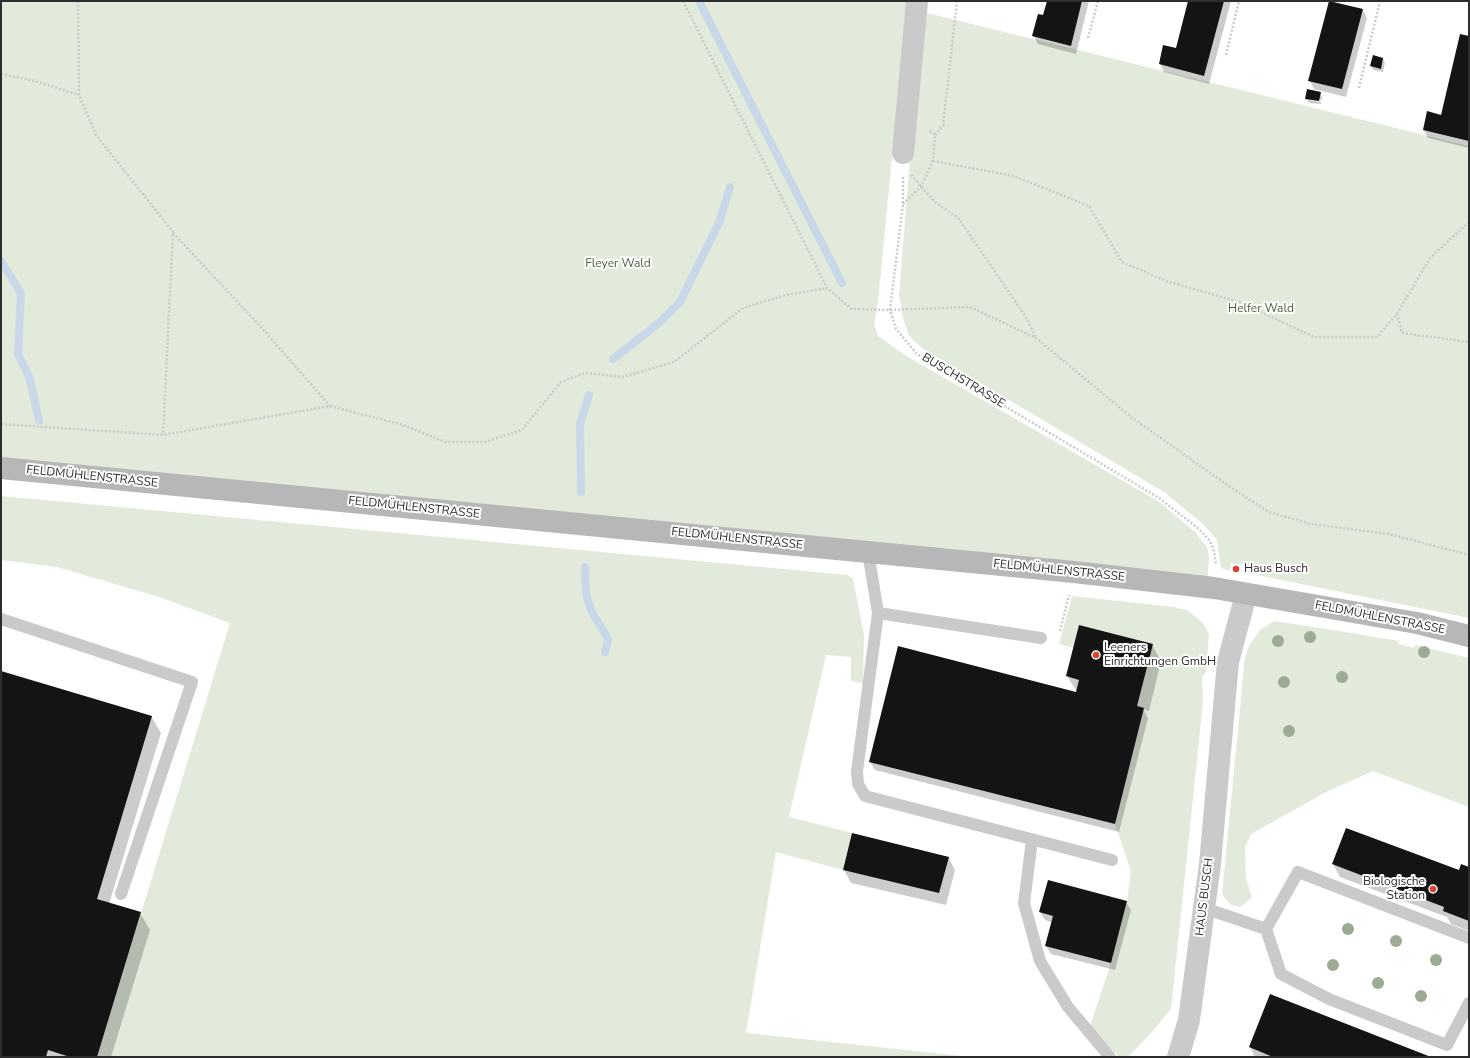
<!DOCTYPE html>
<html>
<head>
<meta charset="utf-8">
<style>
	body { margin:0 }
	#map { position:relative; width:1470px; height:1058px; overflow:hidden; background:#fff; font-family:"Nunito Sans",sans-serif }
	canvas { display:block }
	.frame { position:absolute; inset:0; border:2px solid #2d2d2d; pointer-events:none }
</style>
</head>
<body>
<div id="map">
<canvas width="1470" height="1058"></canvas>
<div class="frame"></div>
</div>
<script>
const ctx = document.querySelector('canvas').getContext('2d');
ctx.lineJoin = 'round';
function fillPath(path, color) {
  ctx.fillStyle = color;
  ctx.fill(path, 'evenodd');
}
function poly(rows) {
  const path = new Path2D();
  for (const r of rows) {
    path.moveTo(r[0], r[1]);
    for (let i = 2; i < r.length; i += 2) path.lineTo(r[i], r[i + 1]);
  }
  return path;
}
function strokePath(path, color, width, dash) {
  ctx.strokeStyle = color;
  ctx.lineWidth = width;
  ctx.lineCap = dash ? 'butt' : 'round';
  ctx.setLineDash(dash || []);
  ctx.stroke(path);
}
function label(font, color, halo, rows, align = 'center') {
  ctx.font = font + ' "Nunito Sans",sans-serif';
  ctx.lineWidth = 4;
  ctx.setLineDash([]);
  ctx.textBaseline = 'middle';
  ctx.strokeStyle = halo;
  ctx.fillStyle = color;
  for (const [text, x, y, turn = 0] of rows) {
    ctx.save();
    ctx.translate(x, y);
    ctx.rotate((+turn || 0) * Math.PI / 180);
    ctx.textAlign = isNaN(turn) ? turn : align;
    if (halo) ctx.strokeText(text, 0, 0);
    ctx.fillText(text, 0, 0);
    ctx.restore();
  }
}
const green = poly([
	[1,1,907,1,878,302,874,324,878,336,908,357,1158,501,1195,532,1207,547,1209,556,1207,587,1,468],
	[927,13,1469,146,1469,618,1247,573,1248,565,1231,563,1230,571,1221,568,1217,540,1203,524,1164,492,923,349,909,336,903,318,899,295,914,108],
	[1,496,848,575,853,579,864,635,863,683,851,681,851,657,826,655,789,817,852,833,843,870,776,852,746,1033,972,1057,97,1057,230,623,159,597,57,567,1,560],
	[1072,596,1174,607,1187,610,1203,623,1209,634,1206,672,1202,678,1203,702,1171,1009,1152,1032,1128,1057,1119,1057,1090,1026,1111,963,1127,901,1131,871,1115,824,1144,709,1137,706,1073,648,1059,644],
	[1274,621,1352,633,1399,641,1398,644,1414,648,1415,645,1469,658,1469,807,1373,771,1326,792,1251,834,1245,847,1246,879,1252,898,1240,907,1231,905,1222,894,1245,657,1249,646,1260,630]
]);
const shadow = poly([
	[1048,1,1089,1,1076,54,1038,44,1033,35,1044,16],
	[1189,1,1231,1,1209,84,1164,72,1160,64,1176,49],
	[1330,1,1363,10,1367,18,1346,97,1314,89,1310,81],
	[1469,37,1469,148,1428,138,1424,130,1442,116],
	[1383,59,1385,63,1383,72,1373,70,1371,66],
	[1320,93,1322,97,1322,100,1308,98,1308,100,1321,102,1321,104,1309,103,1307,99],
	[1152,645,1161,661,1149,711,1143,709,1148,718,1119,832,875,770,870,762,1077,692,1067,676],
	[1,672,151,716,161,733,109,904,140,913,150,930,111,1057,1,1057],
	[853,834,948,857,955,870,946,905,851,883,844,870],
	[1333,864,1459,872,1469,868,1469,931,1451,924,1447,917,1340,877],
	[1126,902,1131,910,1115,970,1051,954,1046,946,1053,923,1045,920,1040,912],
	[1250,1047,1429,1057,1255,1057]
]);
const stream = poly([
	[699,1,842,283],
	[1,261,21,293,18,354,30,379,39,421],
	[613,359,659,323,680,302,719,223,730,187],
	[581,492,580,424,589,395],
	[585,567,586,594,592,612,608,639,605,652]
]);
const building = poly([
	[1047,1,1082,1,1071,46,1032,36,1038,14,1043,15],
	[1188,1,1224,1,1204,76,1159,64,1163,45,1176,48],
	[1329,1,1363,9,1342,89,1308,81],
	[1460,34,1469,36,1469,141,1423,130,1427,111,1441,115],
	[1373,55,1383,58,1381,69,1370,66],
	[1307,89,1321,92,1319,101,1305,99],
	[1079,625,1153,644,1137,706,1144,708,1115,824,869,762,898,646,1076,692,1079,680,1066,676],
	[1,671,152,716,97,899,141,912,97,1057,70,1057,48,1050,46,1057,1,1057],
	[1346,828,1459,870,1461,864,1469,867,1469,921,1443,911,1444,907,1332,864],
	[852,833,949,857,939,893,843,870],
	[1048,880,1127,901,1111,963,1045,946,1053,916,1039,912],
	[1270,994,1321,1014,1431,1057,1273,1057,1249,1047]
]);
const path = poly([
	[78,1,79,95,96,135,173,232,163,435],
	[683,1,827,288,852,309,890,310,970,307,1036,338,1131,417,1233,489,1269,512,1311,524,1389,534,1469,555],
	[1088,38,1098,1],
	[1226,55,1239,1],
	[1,74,35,81,79,95],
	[1359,88,1380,1],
	[935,135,943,125,957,1],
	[933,161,1014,176,1089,206,1122,262,1166,281,1242,303,1314,337,1377,337,1397,314,1402,333,1469,342],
	[911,175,935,202,959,219,1026,317,1036,338],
	[903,177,903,204,890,310,896,329,917,354,1159,498,1199,529,1210,541,1214,551,1216,565],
	[903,204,922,185,933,161,935,135,929,130],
	[173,233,260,326,330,406],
	[1397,314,1430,258,1469,222],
	[1,424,163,435,330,406,403,425,445,442,485,442,522,430,561,382,585,373,623,377,674,362,743,308,786,295,827,288],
	[1060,631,1069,595]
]);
const lane = poly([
	[868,552,878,613,1041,638],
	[878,613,857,771,858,784,865,796,1112,860],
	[1,619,192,682,121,894],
	[1032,840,1024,903,1040,961,1068,1007,1110,1057],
	[1204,908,1266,929],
	[1469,938,1298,872,1266,929,1281,974,1329,999,1447,1045,1469,1003]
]);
const street = poly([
	[903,153,917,1],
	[1178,1057,1189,1020,1210,864,1228,662,1246,594]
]);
const secondary = poly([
	[1,468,1074,572,1214,588,1417,623,1469,636]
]);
const trees = [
	[1310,637],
	[1278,641],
	[1424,652],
	[1342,677],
	[1284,682],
	[1289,731],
	[1348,929],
	[1396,941],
	[1436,960],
	[1333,965],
	[1378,983],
	[1421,996]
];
const markers = [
	[1236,569,4,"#db4238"],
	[1096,655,4,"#db4238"],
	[1433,889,4,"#db4238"]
];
const parkNames = [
	["Fleyer Wald",618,264],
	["Helfer Wald",1261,309]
];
const streetNames = [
	["BUSCHSTRASSE",963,381,31],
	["FELDMÜHLENSTRASSE",92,477,6],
	["FELDMÜHLENSTRASSE",414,508,6],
	["FELDMÜHLENSTRASSE",737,539,6],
	["FELDMÜHLENSTRASSE",1059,571,6],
	["FELDMÜHLENSTRASSE",1380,618,11],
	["HAUS BUSCH",1205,897,-83]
];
const poiNames = [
	["Haus Busch",1244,569],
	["Leeners",1104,648],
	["Einrichtungen GmbH",1104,662],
	["Biologische",1425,882,"right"],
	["Station",1425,896,"right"]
];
fillPath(green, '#e1eadb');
fillPath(shadow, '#0003');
strokePath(stream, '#c8d8e9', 8);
fillPath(building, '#141414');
strokePath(path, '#cacaca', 2.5, [2, 2]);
strokePath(lane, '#cacaca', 12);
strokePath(street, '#cacaca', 22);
strokePath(secondary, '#b7b7b7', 22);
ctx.fillStyle = '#9cab94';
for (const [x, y] of trees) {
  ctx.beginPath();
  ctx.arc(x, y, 6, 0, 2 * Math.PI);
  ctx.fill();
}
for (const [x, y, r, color] of markers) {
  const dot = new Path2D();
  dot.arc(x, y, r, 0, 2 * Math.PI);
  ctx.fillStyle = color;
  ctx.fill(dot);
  strokePath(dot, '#fff', 1.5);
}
label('12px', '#4b663d', '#fff', parkNames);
label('12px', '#2d2d2d', '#fff', streetNames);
label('12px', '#2d2d2d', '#fff', poiNames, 'left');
</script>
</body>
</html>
